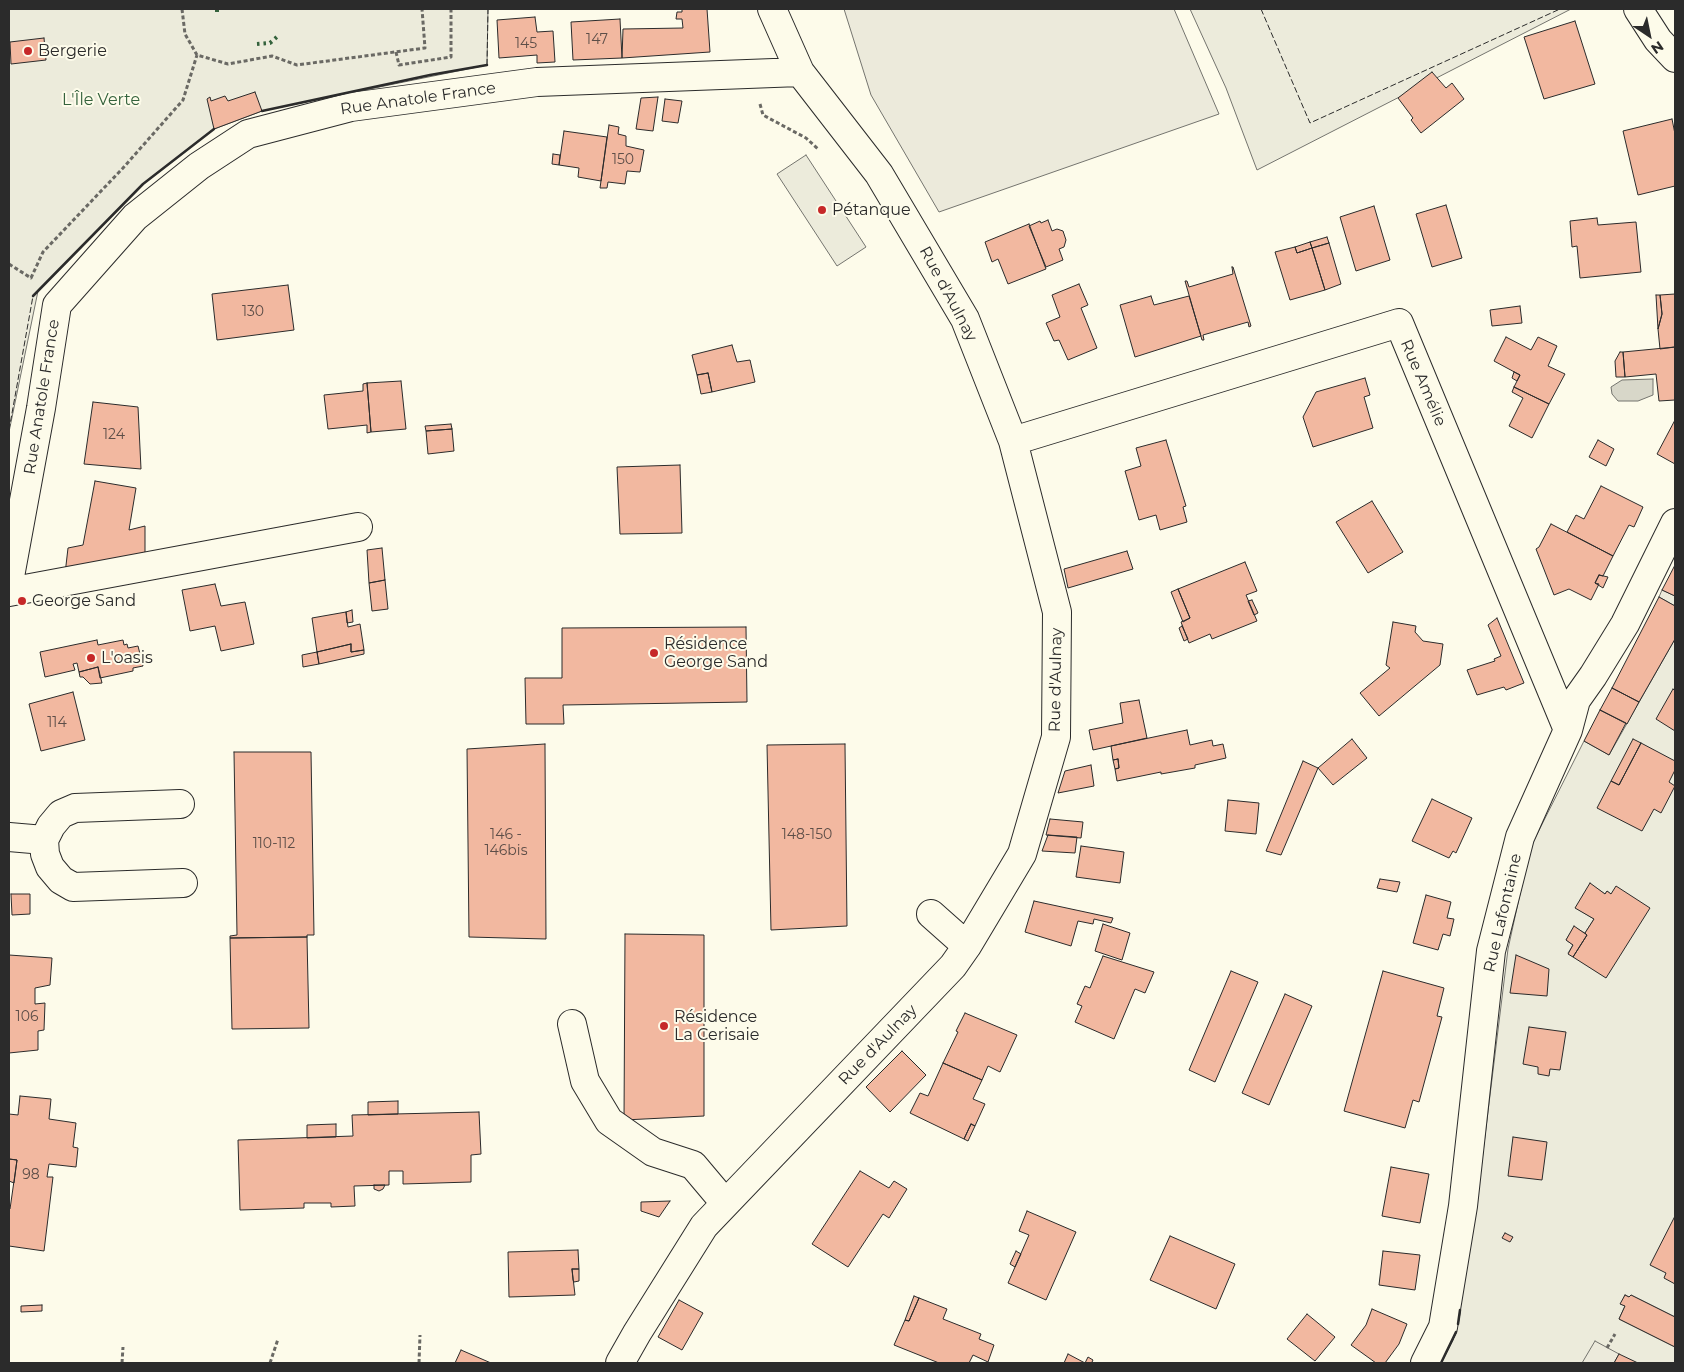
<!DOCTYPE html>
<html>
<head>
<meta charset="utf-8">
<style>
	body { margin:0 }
	#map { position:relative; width:1684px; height:1372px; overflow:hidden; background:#fdfbea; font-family:Montserrat,sans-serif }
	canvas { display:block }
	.frame { position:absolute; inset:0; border:10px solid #2b2b2b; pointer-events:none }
	.north { position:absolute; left:1624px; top:10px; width:50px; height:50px; -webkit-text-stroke:4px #fdfbea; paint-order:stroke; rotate:146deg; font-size:14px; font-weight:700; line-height:20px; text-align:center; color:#2b2b2b }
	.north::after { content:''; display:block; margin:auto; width:18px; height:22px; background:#2b2b2b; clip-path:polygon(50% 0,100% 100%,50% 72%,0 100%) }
</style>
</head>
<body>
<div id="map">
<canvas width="1684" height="1372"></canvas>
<div class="frame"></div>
<div class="north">N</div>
</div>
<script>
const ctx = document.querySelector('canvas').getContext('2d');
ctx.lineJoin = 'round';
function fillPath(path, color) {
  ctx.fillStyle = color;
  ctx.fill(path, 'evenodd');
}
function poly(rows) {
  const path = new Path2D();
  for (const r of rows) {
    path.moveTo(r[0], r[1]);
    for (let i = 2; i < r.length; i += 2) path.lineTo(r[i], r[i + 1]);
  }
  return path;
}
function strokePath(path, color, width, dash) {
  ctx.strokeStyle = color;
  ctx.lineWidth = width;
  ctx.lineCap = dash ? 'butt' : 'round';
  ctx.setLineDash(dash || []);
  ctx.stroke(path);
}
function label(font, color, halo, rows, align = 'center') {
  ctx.font = font + ' Montserrat,sans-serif';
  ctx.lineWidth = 4;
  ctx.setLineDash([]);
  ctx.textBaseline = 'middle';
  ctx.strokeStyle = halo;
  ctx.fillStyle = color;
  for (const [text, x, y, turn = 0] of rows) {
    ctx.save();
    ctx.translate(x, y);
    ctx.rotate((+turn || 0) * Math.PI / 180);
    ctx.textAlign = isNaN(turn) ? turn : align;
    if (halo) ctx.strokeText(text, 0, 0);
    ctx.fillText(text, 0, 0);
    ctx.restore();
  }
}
const green = poly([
	[9,9,488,9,487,65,262,111,214,129,143,184,38,291,9,432,9,9],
	[1190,9,1571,9,1257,170,1226,88,1190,9],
	[806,155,866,247,837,266,777,174,806,155],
	[1662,590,1675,596,1675,606,1659,597,1662,590],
	[1675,639,1675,1317,1631,1295,1629,1297,1625,1295,1621,1304,1625,1306,1619,1319,1675,1347,1675,1363,1441,1363,1453,1340,1458,1320,1472,1227,1475,1217,1508,949,1530,848,1584,741,1609,755,1675,639],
	[1590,884,1605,894,1607,891,1611,894,1606,977,1568,953,1573,945,1566,940,1574,927,1585,933,1594,919,1576,908,1590,884]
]);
const parking = poly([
	[844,9,1174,9,1219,114,939,212,871,95,844,9],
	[1595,1341,1619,1354,1614,1363,1582,1363,1595,1341]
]);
const water = poly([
	[1653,379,1653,395,1638,401,1618,401,1612,394,1611,387,1622,380,1653,379]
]);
const building = poly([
	[682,9,707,9,710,52,622,58,623,29,683,28,682,19,676,19,677,12,682,12,682,9],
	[535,17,537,32,553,31,555,62,537,63,537,55,499,58,497,20,535,17],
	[620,19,622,58,573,60,571,22,620,19],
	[1575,21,1595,84,1544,99,1524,37,1575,21],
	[44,38,46,60,11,64,10,42,44,38],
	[1432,72,1446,88,1452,83,1464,99,1421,133,1411,120,1413,118,1398,98,1432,72],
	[255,92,262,111,214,129,207,99,210,97,211,101,225,96,228,101,255,92],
	[658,97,653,131,636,129,641,98,658,97],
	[665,99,682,101,678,123,662,121,665,99],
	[1672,119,1675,134,1675,186,1638,195,1623,131,1672,119],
	[609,125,619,127,618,134,626,136,626,146,644,150,640,172,627,171,625,184,608,182,607,188,600,188,609,125],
	[564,131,607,137,601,181,578,177,579,168,559,165,564,131],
	[553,154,560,155,559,165,552,164,553,154],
	[1446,205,1462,258,1432,267,1416,214,1446,205],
	[1374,206,1390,260,1356,271,1340,217,1374,206],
	[1597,218,1598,225,1636,222,1641,272,1580,278,1577,246,1572,247,1570,221,1597,218],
	[1048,220,1052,231,1057,229,1063,231,1066,240,1064,247,1059,249,1063,260,1046,267,1029,226,1040,221,1041,223,1048,220],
	[1029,224,1046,269,1008,284,998,259,992,262,985,242,1029,224],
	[1327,237,1329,243,1312,248,1310,242,1327,237],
	[1310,242,1312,248,1297,253,1295,247,1310,242],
	[1329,243,1341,284,1325,290,1312,248,1329,243],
	[1295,247,1297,253,1312,248,1325,290,1290,300,1275,252,1295,247],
	[1232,267,1233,267,1251,326,1249,327,1248,322,1203,335,1204,340,1202,340,1185,281,1187,281,1189,287,1233,274,1232,267],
	[1079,284,1088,305,1081,308,1097,348,1068,360,1059,340,1054,341,1046,323,1060,317,1052,295,1079,284],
	[288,285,294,330,217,340,212,294,288,285],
	[1675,294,1675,347,1660,349,1658,329,1662,314,1660,295,1675,294],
	[1656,295,1660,295,1662,314,1658,329,1656,295],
	[1151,296,1154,305,1189,296,1201,336,1135,357,1120,305,1151,296],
	[1520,306,1522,323,1492,326,1490,310,1520,306],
	[1506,337,1531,350,1538,337,1557,346,1548,366,1565,374,1549,404,1514,387,1520,375,1494,361,1506,337],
	[732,345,737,362,750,360,755,382,712,392,708,373,697,375,692,355,732,345],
	[1675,347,1675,400,1659,401,1656,374,1625,377,1623,352,1675,347],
	[1620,352,1623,352,1625,377,1616,377,1615,361,1620,352],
	[1514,372,1520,375,1517,381,1512,378,1514,372],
	[708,373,712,392,701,394,697,375,708,373],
	[1365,378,1370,395,1364,397,1373,428,1313,447,1303,417,1316,392,1365,378],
	[401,381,406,429,371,432,367,383,401,381],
	[367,383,371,432,367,433,367,425,328,429,324,395,363,391,363,384,367,383],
	[1514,387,1549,404,1532,438,1509,426,1523,398,1512,392,1514,387],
	[93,402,138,407,141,469,84,464,93,402],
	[1675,420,1675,464,1657,454,1675,420],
	[451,424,452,429,426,431,425,426,451,424],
	[452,429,454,451,428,454,426,431,452,429],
	[1166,440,1186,506,1183,507,1187,522,1160,530,1156,515,1139,520,1125,471,1141,466,1136,448,1166,440],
	[1598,440,1614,449,1606,466,1589,457,1598,440],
	[680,465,682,533,620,534,617,467,680,465],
	[95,481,136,488,129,530,145,526,145,557,65,574,68,548,83,545,95,481],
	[1601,486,1643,507,1634,527,1629,525,1613,556,1567,532,1576,515,1584,519,1601,486],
	[1372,501,1403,552,1368,573,1336,522,1372,501],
	[1551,524,1613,556,1603,576,1599,575,1595,583,1599,584,1591,600,1569,589,1554,595,1536,549,1539,547,1551,524],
	[382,548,385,580,369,583,367,550,382,548],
	[1127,551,1133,569,1068,588,1064,569,1127,551],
	[1245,562,1257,591,1246,595,1257,621,1212,639,1210,634,1189,643,1181,622,1190,618,1178,589,1245,562],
	[1675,565,1675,596,1662,590,1675,565],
	[1599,575,1608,577,1603,588,1595,583,1599,575],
	[385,580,388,609,372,611,369,583,385,580],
	[215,584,221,606,245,602,254,644,221,651,215,626,190,631,182,590,215,584],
	[1178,589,1190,618,1183,622,1171,592,1178,589],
	[1659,597,1675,606,1675,639,1639,702,1612,688,1659,597],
	[1252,600,1258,613,1254,615,1248,601,1252,600],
	[352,610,353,622,347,623,346,612,352,610],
	[346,612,348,627,360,624,364,650,351,652,351,644,317,652,312,618,346,612],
	[1497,618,1524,683,1506,690,1504,687,1477,695,1467,670,1495,661,1494,659,1501,656,1488,625,1497,618],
	[1393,622,1416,626,1415,632,1423,641,1443,644,1440,665,1379,716,1360,693,1390,668,1386,665,1393,622],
	[1182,626,1188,639,1184,641,1179,628,1182,626],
	[746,627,747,702,563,705,564,724,526,724,525,678,562,678,562,628,746,627],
	[97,640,98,645,123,640,124,645,127,644,128,648,138,646,143,666,133,668,133,671,100,678,98,667,79,672,77,663,73,664,75,670,45,677,40,652,97,640],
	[351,644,351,652,364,650,364,654,319,664,317,652,351,644],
	[317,652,319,664,303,667,302,655,317,652],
	[98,667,102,683,90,684,83,677,80,677,79,672,98,667],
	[1612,688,1639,702,1627,724,1600,710,1612,688],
	[1673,689,1675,691,1675,731,1656,719,1673,689],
	[73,692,85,740,41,751,29,704,73,692],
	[1139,700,1147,738,1093,750,1089,730,1123,723,1120,703,1139,700],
	[1600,710,1626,723,1609,755,1584,741,1600,710],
	[1187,730,1190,745,1212,740,1213,746,1223,744,1226,758,1195,765,1195,768,1161,774,1161,772,1117,781,1115,769,1119,768,1118,759,1113,760,1111,746,1187,730],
	[1352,739,1367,758,1333,785,1318,768,1352,739],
	[1633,739,1641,743,1619,785,1611,781,1633,739],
	[1641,743,1675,761,1675,770,1669,782,1675,786,1661,813,1654,809,1642,831,1597,808,1611,781,1619,785,1641,743],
	[545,744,546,939,469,937,467,749,545,744],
	[845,744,847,926,771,930,767,745,845,744],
	[234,752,311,752,314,935,307,935,307,937,230,938,230,936,237,935,234,752],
	[1118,759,1119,768,1115,769,1113,760,1118,759],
	[1303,761,1318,768,1281,855,1266,851,1303,761],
	[1091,765,1094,786,1058,793,1065,771,1091,765],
	[1432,799,1472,818,1456,853,1453,851,1449,858,1412,841,1432,799],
	[1228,800,1259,803,1256,834,1225,831,1228,800],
	[1050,819,1083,822,1081,838,1046,835,1050,819],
	[1048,835,1077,837,1075,853,1042,851,1048,835],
	[1081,846,1124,852,1120,883,1076,877,1081,846],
	[1380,879,1400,882,1397,892,1377,888,1380,879],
	[1590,883,1605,894,1607,891,1611,894,1616,886,1650,908,1606,978,1573,957,1587,935,1585,933,1594,919,1575,908,1590,883],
	[11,894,30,894,30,914,12,915,11,894],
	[1426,895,1451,902,1447,918,1454,919,1450,936,1443,934,1438,950,1413,943,1426,895],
	[1034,901,1113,918,1111,923,1094,919,1093,924,1078,921,1071,946,1025,932,1034,901],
	[1103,924,1130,933,1122,960,1095,951,1103,924],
	[1574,926,1587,935,1573,957,1568,954,1573,945,1566,940,1574,926],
	[625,934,704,935,704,1116,624,1120,625,934],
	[307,937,309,1028,232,1029,230,938,307,937],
	[9,955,52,958,50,985,35,988,35,1004,45,1003,44,1030,38,1031,38,1050,9,1053,9,955],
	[1516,955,1549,969,1547,996,1510,993,1516,955],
	[1103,956,1154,972,1145,993,1135,989,1114,1039,1075,1022,1082,1006,1077,1004,1085,986,1090,988,1103,956],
	[1231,971,1258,982,1215,1082,1189,1070,1231,971],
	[1383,971,1444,988,1437,1016,1442,1017,1419,1102,1413,1100,1405,1128,1344,1111,1383,971],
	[1285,994,1312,1006,1269,1105,1242,1093,1285,994],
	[965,1013,1017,1035,1000,1072,988,1066,982,1080,943,1063,958,1032,956,1031,965,1013],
	[1529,1027,1566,1032,1560,1070,1550,1069,1549,1076,1538,1074,1538,1067,1523,1064,1529,1027],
	[902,1051,926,1075,890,1112,866,1087,902,1051],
	[943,1063,982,1080,973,1099,985,1104,975,1126,971,1124,964,1139,910,1113,920,1093,928,1096,943,1063],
	[20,1096,51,1099,49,1119,76,1123,73,1147,78,1148,76,1167,49,1164,47,1177,53,1177,44,1251,9,1246,9,1209,10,1209,17,1160,9,1159,9,1114,18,1115,20,1096],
	[398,1101,398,1114,368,1115,368,1102,398,1101],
	[479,1112,481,1154,471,1155,471,1182,403,1184,403,1171,389,1171,389,1185,354,1186,355,1206,331,1207,331,1203,304,1203,304,1208,240,1210,238,1140,353,1136,352,1115,479,1112],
	[336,1124,336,1137,307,1138,307,1125,336,1124],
	[971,1124,975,1126,968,1141,964,1139,971,1124],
	[1513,1137,1547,1142,1542,1180,1508,1176,1513,1137],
	[9,1159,17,1160,14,1183,9,1181,9,1159],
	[1391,1167,1429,1174,1420,1223,1382,1216,1391,1167],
	[860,1171,889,1188,894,1181,907,1189,889,1218,883,1214,848,1267,812,1244,860,1171],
	[374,1185,385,1185,383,1189,379,1191,374,1189,374,1185],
	[670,1201,659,1217,641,1211,641,1202,670,1201],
	[1027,1211,1076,1232,1046,1300,1008,1283,1029,1235,1019,1231,1027,1211],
	[1675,1216,1675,1284,1664,1278,1666,1273,1650,1265,1675,1216],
	[1505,1233,1513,1237,1510,1242,1502,1238,1505,1233],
	[1170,1236,1235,1264,1216,1309,1150,1280,1170,1236],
	[578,1250,579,1269,572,1269,575,1295,509,1297,508,1252,578,1250],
	[1016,1251,1021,1254,1015,1267,1010,1264,1016,1251],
	[1383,1251,1420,1255,1415,1290,1379,1285,1383,1251],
	[572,1269,579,1269,579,1281,574,1282,573,1280,572,1269],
	[1625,1295,1629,1297,1631,1295,1675,1317,1675,1347,1619,1319,1625,1306,1620,1304,1625,1295],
	[914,1296,919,1298,909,1321,905,1320,914,1296],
	[919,1298,947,1309,943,1319,981,1334,979,1339,994,1345,988,1362,973,1355,969,1363,939,1363,894,1345,905,1320,909,1321,919,1298],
	[679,1300,703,1313,682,1350,658,1337,679,1300],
	[42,1305,42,1311,21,1312,21,1306,42,1305],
	[1372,1309,1407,1324,1399,1344,1385,1363,1376,1363,1351,1345,1366,1325,1372,1309],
	[1307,1314,1335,1337,1315,1361,1287,1339,1307,1314],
	[461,1350,491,1363,455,1363,461,1350],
	[1068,1354,1085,1363,1088,1357,1093,1360,1092,1362,1094,1363,1064,1363,1068,1354],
	[1619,1354,1638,1363,1614,1363,1619,1354]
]);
const path = poly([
	[182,9,185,34,197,55,228,64,272,56,297,65,425,48,422,9],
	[396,52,399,65,451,57,451,9],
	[760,104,763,115,806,138,818,149],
	[9,264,31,278,43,252,123,168,183,100,197,55],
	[1607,1348,1615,1334],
	[122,1363,123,1347],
	[270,1363,278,1339],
	[419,1363,420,1335]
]);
const minor = poly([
	[1638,9,1658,40,1675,58],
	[1013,441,1399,323,1568,730],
	[9,582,41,408,57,305,135,217,199,166,248,134,351,107,537,82,800,72],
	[9,592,358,527],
	[180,804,75,808,61,814,51,826,44,840,45,854,50,867,61,880,73,887,183,883],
	[9,837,44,840],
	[931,914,967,946],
	[572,1024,585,1081,609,1121,653,1152,693,1165,725,1203],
	[620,1363,637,1333,704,1226,953,966,967,946,1022,854,1056,737,1057,612,1013,441,965,319,879,174,800,72,772,9],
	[1425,1363,1443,1327,1463,1206,1491,951,1520,837,1568,730,1576,700,1593,676,1625,624,1675,523]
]);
const hedge = poly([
	[217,12,217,9],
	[257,44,270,43,278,36]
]);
const fence = poly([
	[1261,9,1310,123,1560,9],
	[1601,9,1603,9],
	[487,65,488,9],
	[9,430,33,296]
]);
const wall = poly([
	[262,111,430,75,487,65],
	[33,296,143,184,214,129],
	[1458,1324,1460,1310],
	[1441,1363,1456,1332]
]);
const markers = [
	[28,51,5,"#c62828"],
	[822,210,5,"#c62828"],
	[22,601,5,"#c62828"],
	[654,653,5,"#c62828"],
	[91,658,5,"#c62828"],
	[664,1026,5,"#c62828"]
];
const numberNames = [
	["147",597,40],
	["145",526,44],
	["150",623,160],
	["130",253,312],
	["124",114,435],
	["114",57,723],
	["146 -",506,835],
	["146bis",506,851],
	["148-150",807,835],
	["110-112",274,844],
	["106",27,1017],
	["98",31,1175]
];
const poiNames = [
	["Bergerie",38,51],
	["Pétanque",832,210],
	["George Sand",32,601],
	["Résidence",664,644],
	["George Sand",664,662],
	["L'oasis",101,658],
	["Résidence",674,1017],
	["La Cerisaie",674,1035]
];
const streetNames = [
	["Rue Anatole France",418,99,-8],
	["Rue d'Aulnay",948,294,62],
	["Rue Amélie",1423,383,67],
	["Rue Anatole France",42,397,-81],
	["Rue d'Aulnay",1056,680,-89],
	["Rue Lafontaine",1503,913,-77],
	["Rue d'Aulnay",878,1045,-46]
];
const parkNames = [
	["L'Île Verte",101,100]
];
fillPath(green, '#ecebdb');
strokePath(green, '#74746e', 1);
fillPath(parking, '#eceadb');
strokePath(parking, '#74746e', 1);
fillPath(water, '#d8d7c9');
strokePath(water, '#74746e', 1);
fillPath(building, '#f2b8a0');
strokePath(building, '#2b2b2b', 1);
strokePath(minor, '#2b2b2b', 30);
strokePath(path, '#6a6964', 3, [4, 2.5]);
strokePath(minor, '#fdfbea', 28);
strokePath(hedge, '#34623c', 4, [2.5, 4]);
strokePath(fence, '#2b2b2b', 1, [6, 2.5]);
strokePath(wall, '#2b2b2b', 2.5);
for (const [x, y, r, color] of markers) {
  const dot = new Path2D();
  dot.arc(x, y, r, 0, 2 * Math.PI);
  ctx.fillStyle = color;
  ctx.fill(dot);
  strokePath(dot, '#fdfbea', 2);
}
label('14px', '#5d4e48', null, numberNames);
label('16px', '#2b2b2b', '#fdfbea', poiNames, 'left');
label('16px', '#2b2b2b', '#fdfbea', streetNames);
label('16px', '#34623c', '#fdfbea', parkNames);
</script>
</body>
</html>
